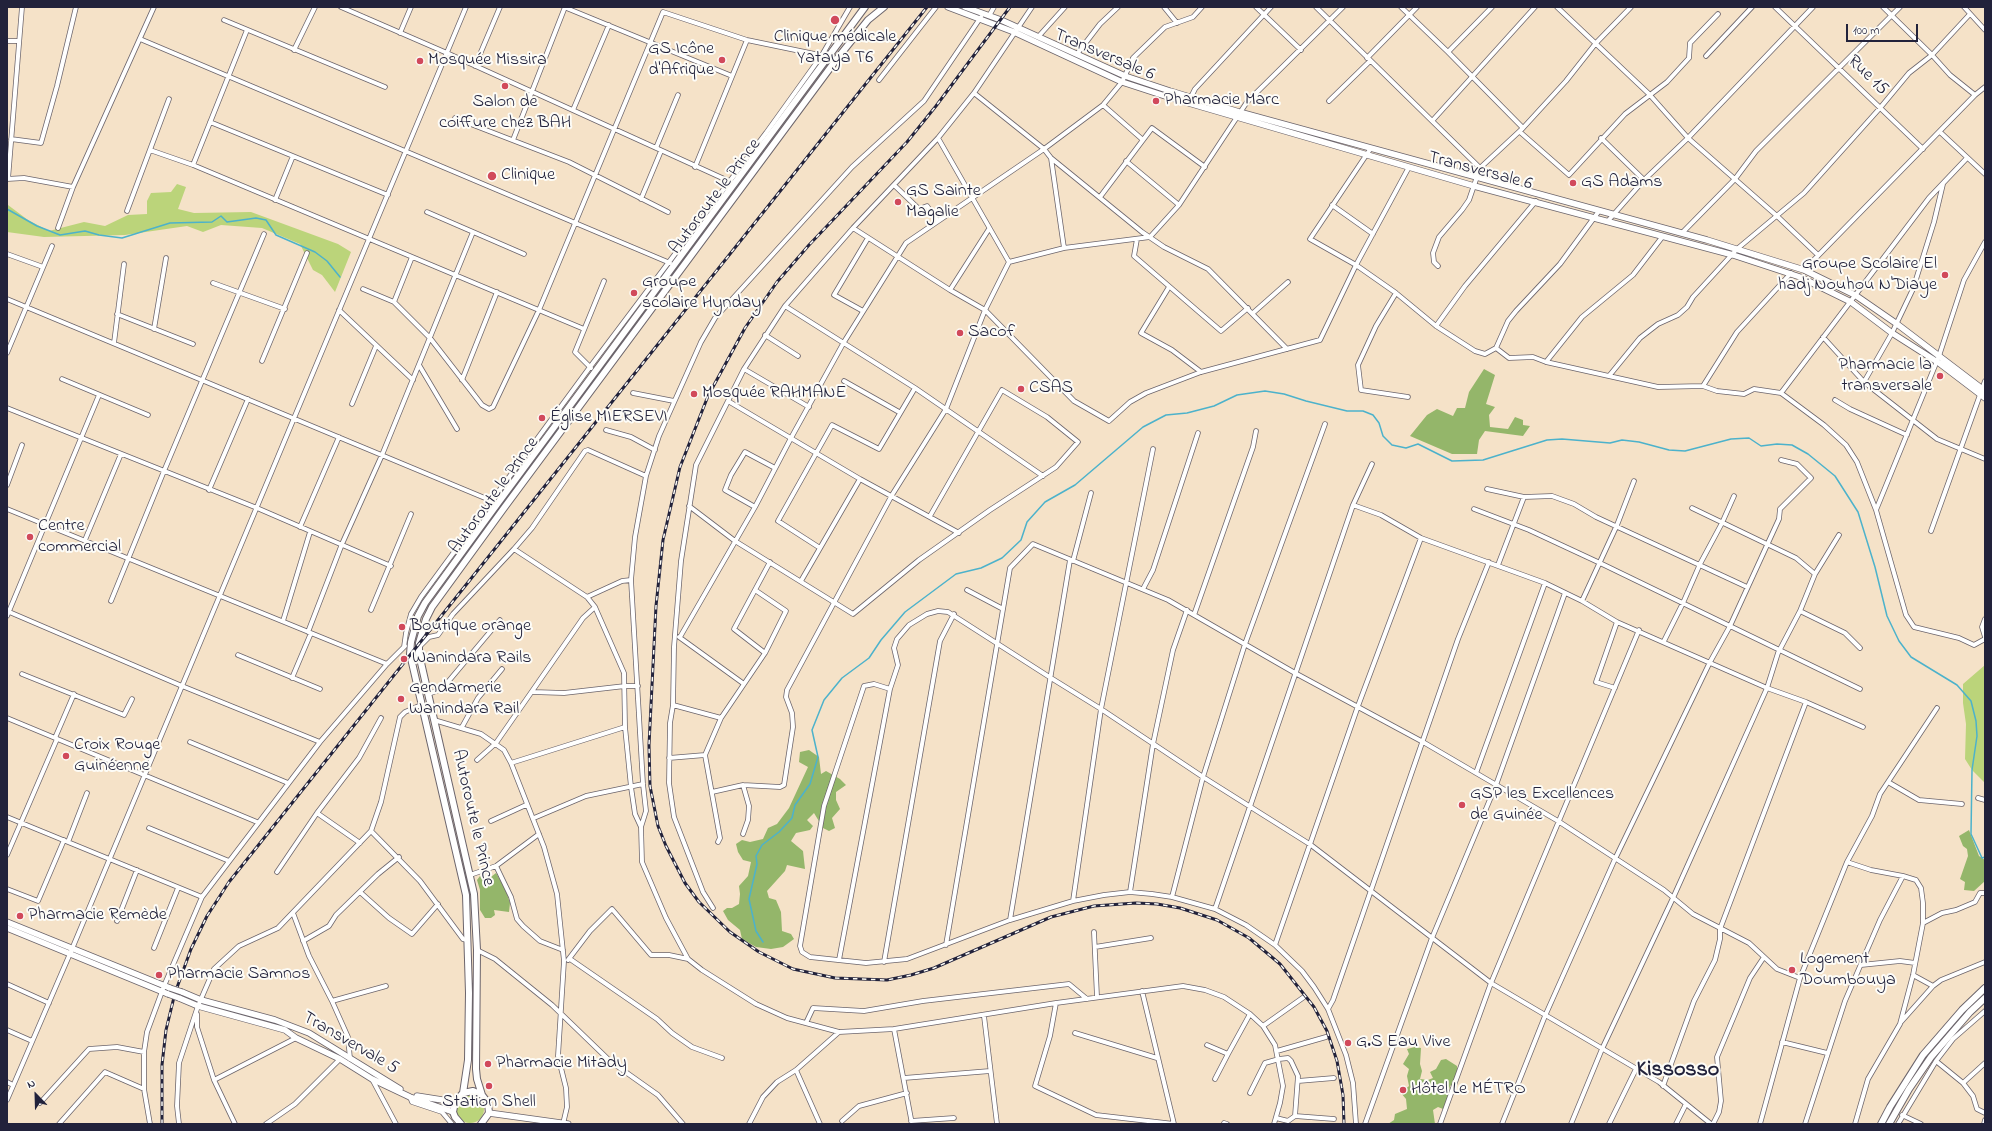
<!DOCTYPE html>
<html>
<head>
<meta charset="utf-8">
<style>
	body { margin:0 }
	#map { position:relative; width:1992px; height:1131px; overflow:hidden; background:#f5e2c8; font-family:"Indie Flower",sans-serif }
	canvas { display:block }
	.frame { position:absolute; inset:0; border:8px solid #22223b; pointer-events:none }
	.north { position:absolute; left:16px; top:1075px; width:40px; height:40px; -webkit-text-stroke:3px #fdfcf7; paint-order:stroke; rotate:337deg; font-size:11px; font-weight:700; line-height:16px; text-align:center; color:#22223b }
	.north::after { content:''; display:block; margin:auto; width:14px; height:18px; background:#22223b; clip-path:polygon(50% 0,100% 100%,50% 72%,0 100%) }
	.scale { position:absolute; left:1846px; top:24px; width:72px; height:18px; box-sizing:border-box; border:2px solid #22223b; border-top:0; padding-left:5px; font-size:12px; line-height:14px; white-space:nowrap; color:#22223b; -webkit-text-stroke:3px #fdfcf7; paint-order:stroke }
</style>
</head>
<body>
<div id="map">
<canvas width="1992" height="1131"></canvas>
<div class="frame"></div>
<div class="north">N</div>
<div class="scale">100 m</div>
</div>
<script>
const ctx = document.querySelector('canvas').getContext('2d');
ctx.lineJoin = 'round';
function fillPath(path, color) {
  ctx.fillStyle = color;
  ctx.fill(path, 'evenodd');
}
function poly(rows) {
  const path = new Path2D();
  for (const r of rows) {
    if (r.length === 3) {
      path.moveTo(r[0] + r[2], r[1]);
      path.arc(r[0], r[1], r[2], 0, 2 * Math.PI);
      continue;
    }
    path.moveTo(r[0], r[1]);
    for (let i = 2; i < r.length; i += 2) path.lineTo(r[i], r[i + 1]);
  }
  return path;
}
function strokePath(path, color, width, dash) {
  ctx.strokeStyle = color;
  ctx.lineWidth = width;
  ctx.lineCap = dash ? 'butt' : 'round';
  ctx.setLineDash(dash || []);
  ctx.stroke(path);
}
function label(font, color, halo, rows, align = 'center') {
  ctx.font = font + ' "Indie Flower",sans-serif';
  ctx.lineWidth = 4;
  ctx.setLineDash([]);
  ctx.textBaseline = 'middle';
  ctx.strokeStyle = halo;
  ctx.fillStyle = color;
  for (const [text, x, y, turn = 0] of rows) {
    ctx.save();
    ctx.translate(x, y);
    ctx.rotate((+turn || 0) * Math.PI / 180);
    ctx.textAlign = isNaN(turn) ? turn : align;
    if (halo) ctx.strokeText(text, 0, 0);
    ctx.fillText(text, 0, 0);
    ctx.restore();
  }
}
const green = poly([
	[177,184,186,187,178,209,194,213,251,212,338,244,351,252,335,292,322,275,313,270,300,244,262,228,221,225,203,232,187,226,125,235,44,237,7,232,8,205,28,220,49,231,84,222,105,226,128,215,147,214,147,201,151,193,171,192],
	[1985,665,1985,783,1972,770,1965,759,1966,724,1963,703,1963,684],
	[470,1109,14]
]);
const forest = poly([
	[1484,369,1495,375,1486,404,1495,407,1489,415,1490,427,1508,429,1515,417,1523,420,1523,425,1530,426,1523,436,1485,431,1479,440,1477,454,1452,454,1410,436,1427,415,1437,409,1453,416,1457,408,1465,408,1469,392],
	[809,750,819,757,821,774,826,771,840,779,846,785,836,792,836,800,840,809,832,818,835,828,829,831,823,828,814,813,807,820,813,826,810,830,796,833,791,841,803,851,805,869,787,865,785,871,767,891,769,898,776,900,781,912,782,931,791,934,794,939,783,947,771,949,756,947,742,939,740,930,728,920,723,911,727,908,732,908,739,904,740,894,739,886,748,876,751,862,743,860,738,852,736,844,742,840,750,842,763,839,768,828,777,824,789,808,808,767,799,762,800,752],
	[1969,830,1979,856,1985,860,1985,881,1974,891,1964,890,1965,882,1960,879,1968,856,1967,849,1963,846,1959,836],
	[496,873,505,888,510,903,509,912,494,910,495,915,491,918,485,918,480,910,480,890,477,880,480,876,487,880],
	[1415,1047,1421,1048,1420,1064,1422,1071,1420,1079,1428,1080,1433,1078,1430,1072,1436,1069,1441,1060,1446,1059,1457,1066,1458,1081,1450,1086,1449,1091,1452,1097,1450,1103,1443,1109,1438,1107,1433,1110,1435,1124,1388,1124,1394,1120,1395,1114,1407,1109,1406,1099,1401,1093,1409,1086,1407,1076,1409,1069,1403,1064,1409,1054,1407,1049]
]);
const stream = poly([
	[7,209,37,226,60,235,85,231,99,235,122,238,170,223,212,222,221,216,227,222,256,218,266,220,276,235,315,252,327,261,340,277],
	[763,942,756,931,749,899,757,864,756,856,762,845,779,832,792,818,795,805,810,784,818,757,812,730,824,700,842,678,869,658,881,640,905,612,956,574,981,568,1002,558,1021,540,1027,522,1045,502,1075,485,1143,427,1166,415,1187,413,1214,406,1237,395,1265,391,1284,394,1306,401,1347,411,1363,411,1373,415,1379,423,1383,436,1392,445,1406,448,1418,444,1452,461,1483,460,1547,440,1562,439,1610,443,1622,440,1639,442,1669,450,1685,451,1731,439,1749,438,1761,446,1777,444,1792,445,1808,454,1835,476,1858,512,1875,567,1887,616,1899,641,1911,657,1957,685,1971,701,1976,721,1977,736,1972,770,1971,834,1982,858,1985,857]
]);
const minor = poly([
	[341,7,447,53,731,182],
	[564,7,732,76],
	[1164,7,1177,23],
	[1256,7,1301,50],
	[1316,7,1480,168],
	[1401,7,1448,52,1523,128],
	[1557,7,1649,94,1688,138,1777,216,1818,255],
	[1775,7,1923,149],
	[1883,7,1932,55,1950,75,1975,95],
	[1964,7,1985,30],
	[989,16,994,7],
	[981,17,924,101,852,167,715,318,701,342,659,436,646,476,635,537,631,580,643,784,646,811,641,827,642,862,666,918,688,959,702,970,756,1004,787,1018,839,1032,894,1029,1056,1003,1183,986,1205,990,1224,997,1250,1014,1263,1026,1275,1045,1283,1086,1280,1103,1274,1124],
	[224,20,385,87],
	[400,33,411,7],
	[1038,37,1065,7],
	[140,39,670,263],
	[7,41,18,41],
	[294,50,315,7],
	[1448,52,1492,7],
	[1077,54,1100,24,1118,7],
	[1706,56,1752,7],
	[1367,58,1417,7],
	[475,66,500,7],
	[879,80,936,7],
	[974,93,1044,149,1051,158,1142,232,1164,247,1208,269,1287,349],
	[1191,97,1195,89,1271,7],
	[1329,101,1370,61],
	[1103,105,1143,140],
	[573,110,609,25],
	[455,118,569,162,668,212],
	[1433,120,1535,7],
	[210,122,388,195],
	[1520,132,1569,175,1625,114,1667,82,1689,58,1690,43,1718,14],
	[1940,132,1985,174],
	[938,138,1009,262],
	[1601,138,1644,180],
	[11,139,41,143,57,86,76,7],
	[513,140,565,7],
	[656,148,678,95],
	[1371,148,1310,239,1356,265,1396,293,1436,326,1475,351,1485,354,1496,348,1509,358,1533,357,1546,362,1658,387,1703,386,1717,391,1744,394,1754,389,1781,393,1824,425,1846,445,1857,462,1876,510],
	[150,150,193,165,584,329],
	[1051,158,1064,248],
	[1126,161,1179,205],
	[193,165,247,30],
	[695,167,747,40],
	[7,179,24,178,73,187],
	[8,179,22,7],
	[894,185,919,209,927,206,937,220],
	[1100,197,1152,128,1205,167],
	[641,199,661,151],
	[275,200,293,156],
	[1332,205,1373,234],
	[127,211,169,99],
	[427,212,524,254],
	[1607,222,1644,180,1688,138,1813,7],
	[58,228,73,187,154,7],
	[853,228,950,290,985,310,1074,401,1109,421,1130,402,1146,393,1201,372,1320,340,1356,265,1409,167],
	[1682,233,1735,179,1756,151,1900,7],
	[1137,239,1134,256,1221,331,1248,308],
	[1985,242,1964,280,1939,356,1876,510,1906,615,1914,627,1959,638,1974,645,1985,639],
	[7,254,43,267],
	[1438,266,1434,262,1433,253,1439,237,1462,210,1469,200,1480,168,1523,128,1566,81,1596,43,1631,7],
	[1804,270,1975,95,1985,87],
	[213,283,285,309],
	[1169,287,1141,333,1172,350,1201,372],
	[363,289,394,302,430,338,482,405,489,409,493,407,539,310,663,12,747,40,829,57],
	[950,290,989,229],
	[1396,293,1376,326,1358,365,1361,390,1408,397],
	[7,299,492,501],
	[394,302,412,257],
	[785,306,915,388,1043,476],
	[339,310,413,380],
	[863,311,834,295,868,238],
	[1253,313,1288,282],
	[117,314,193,344],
	[1436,326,1465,286,1536,201],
	[154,329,166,258],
	[765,335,798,356],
	[1823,337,1864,382,1937,439,1985,459],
	[114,343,124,264],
	[1496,348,1508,321,1516,311,1560,264,1599,211],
	[7,353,52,246],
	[262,361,307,253],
	[1546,362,1582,317,1633,275,1663,236],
	[419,365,457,429],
	[591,368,575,352,604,281],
	[744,369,809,407],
	[1609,376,1640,338,1658,324,1678,315,1687,307,1693,297,1737,249,1804,193,1880,108,1909,73,1932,55,1970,14],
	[62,379,148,415],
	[462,380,497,292],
	[844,381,899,412],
	[1864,382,1892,333,1913,289,1934,222,1943,184],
	[1703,386,1737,332,1791,273],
	[633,393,674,401],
	[1781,393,1929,198,1967,158],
	[1835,400,1850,409,1907,435],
	[728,401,860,479,959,533],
	[352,404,376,346],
	[7,408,257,508,391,566],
	[606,430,631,437,655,450],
	[7,485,22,445],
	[1487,489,1524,497,1552,496,1574,504,1596,517,1747,587],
	[209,490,248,399],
	[1353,505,1381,515,1421,538,1545,583,1582,601,1617,622,1767,688,1806,702,1863,727],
	[689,506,735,541,853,614,919,560,990,510,1056,467,1078,442,1047,417,1002,390,930,516],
	[755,507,725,490,731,475,745,452,775,468],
	[1692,508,1796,558,1815,574],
	[7,509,387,664],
	[1474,509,1529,530,1600,563,1860,689],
	[300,527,339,437],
	[1931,531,1985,381],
	[85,540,121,454],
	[820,548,778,521,832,425,879,449,915,388],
	[514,549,532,528,585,451,588,450,646,476],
	[1073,561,1091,493],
	[1498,565,1524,497],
	[801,581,860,479],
	[1143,589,1153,570,1198,433],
	[967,590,1003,609],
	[587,597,622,581,631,580],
	[111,601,164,471,264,234],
	[1582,601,1617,525,1634,481],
	[371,610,411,514],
	[7,611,182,686,320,742],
	[1800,611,1845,633,1860,648],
	[1194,615,1253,447,1256,431],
	[7,616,99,395],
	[1985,619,1982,627,1985,637],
	[283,621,310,532],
	[308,632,342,544,382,455,473,232],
	[679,637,744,684],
	[680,637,755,507,791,438,844,342,906,243,1044,149,1103,105,1122,82,1133,58,1165,27,1193,17,1202,7],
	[1664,641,1683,603,1700,564,1722,523,1734,496],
	[404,647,406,633,411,614,421,597,590,367,766,133,822,55,850,7],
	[419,647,429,637,438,635,453,614,514,549,587,597,595,607,624,673,625,727,631,787,635,814,641,827],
	[765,653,734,629,770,562],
	[238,655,320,689],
	[22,674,124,715,132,699],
	[292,678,311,633],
	[1615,688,1596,682,1617,622],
	[890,689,874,684,864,686,824,806,800,946,802,952,810,957,866,963,907,959,1010,920,1073,901,1104,895,1130,892,1152,894,1172,897,1215,909,1246,925,1275,945,1302,971,1314,987,1328,1009,1346,1055,1353,1083,1356,1124],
	[533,692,564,693,625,686,638,686],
	[428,694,442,689,500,620],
	[673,705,721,718,765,653,786,611,755,590],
	[7,718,257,822],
	[434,720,481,734,504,750,511,763,544,847,557,894,564,961,558,1056,566,1088,567,1107,563,1124],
	[462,727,478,698,502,669],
	[55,738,74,694],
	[190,742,288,783],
	[669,758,705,755],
	[477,760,496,743,583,618,595,607],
	[511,763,625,727],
	[1476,773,1545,583],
	[1888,782,1919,800,1962,804],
	[712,792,743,785,780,787,784,785,793,727,792,713,786,697,787,690,892,495,946,409,985,310,1009,262,1064,248,1150,237,1179,205,1247,102,1343,7],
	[1978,798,1985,800],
	[7,817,202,897],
	[534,818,586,796,643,784],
	[491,821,526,805],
	[149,828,229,861],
	[371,831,420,881,463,939,467,940],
	[743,834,748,820,749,806,743,785],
	[68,842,87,793],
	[718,842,720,838,705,755,721,718],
	[360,843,317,813,359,758,381,718],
	[7,855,57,739],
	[1847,862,1871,870,1903,876,1916,880,1921,888,1923,903,1923,923,1913,975,1900,1024,1868,1079,1855,1124],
	[496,866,511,897,517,919,523,926,540,941,563,950],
	[277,872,317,813],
	[470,875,496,866,539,834],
	[7,889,38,901,64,840],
	[360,892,389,918,412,934,438,904],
	[1130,892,1153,744,1173,650,1187,610],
	[1172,897,1203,777,1245,644,1325,424],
	[1073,901,1101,709,1153,449],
	[713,908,703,892,674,817,669,783,670,723,673,705,674,647,681,561,696,465,744,369,785,306,853,228,938,138,974,93,1032,7],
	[1215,909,1353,505,1372,464],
	[293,913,309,956,332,1001,348,1037,350,1059],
	[1010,920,1070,560],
	[117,921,137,870],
	[1923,923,1942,913,1956,910,1975,902,1980,893,1985,893],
	[1094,932,1097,997],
	[303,941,329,926,336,915,378,874,399,857],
	[946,945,1010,568,1033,544,1168,600,1295,673,1423,742,1558,821,1664,890,1693,914,1749,943,1777,969,1800,978],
	[1275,945,1358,706,1421,538],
	[1095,947,1151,938],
	[154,948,178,888],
	[477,950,495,959,552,1005,610,1061,658,1095,683,1124],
	[570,959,657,1019,672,1033,692,1047,722,1058],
	[568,960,590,931,612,909,651,955,669,955,688,959],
	[839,960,890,689,898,665,894,648,897,639,909,625,927,614,938,611,948,612,1051,678,1101,709,1203,777,1311,845,1491,983,1659,1082,1711,1124],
	[884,962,940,641,954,614],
	[1861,965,1900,961,1915,963],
	[1913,975,1933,986],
	[7,984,49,1003],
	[1142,991,1174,1124],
	[332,1001,386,986],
	[1056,1003,1050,1036,1035,1086,1096,1115,1174,1124],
	[1328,1009,1333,1000,1458,639,1489,562],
	[197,1014,197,1027,214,1080,235,1124],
	[984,1016,997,1124],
	[1901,1022,1933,986,1941,980,1985,962],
	[806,1023,813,1008,864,1011,923,1001,1069,984,1087,999],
	[1263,1026,1304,997],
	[894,1029,912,1124],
	[7,1030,32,1041],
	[1075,1033,1157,1058],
	[1782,1042,1827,1053],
	[1207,1045,1228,1054,1250,1014],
	[1277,1051,1326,1037],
	[1936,1061,1963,1083,1985,1063],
	[796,1070,820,1124],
	[904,1078,990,1071],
	[372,1079,396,1124],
	[1215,1079,1228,1054],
	[214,1080,296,1038],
	[1298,1081,1334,1078],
	[7,1082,13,1085],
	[1963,1083,1973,1096,1977,1109,1985,1113],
	[1663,1086,1694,1001,1715,960,1720,939,1720,929,1806,702],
	[1250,1093,1265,1063,1279,1059,1288,1058,1291,1061,1298,1076,1295,1116,1288,1121,1276,1118],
	[410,1097,412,1102,442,1112,452,1124],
	[7,1100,72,949,466,7],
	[40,1103,89,1049,117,1047,144,1052],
	[1902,1115,1921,1124],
	[1295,1116,1334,1119],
	[842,1121,859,1106,907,1093],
	[911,1121,954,1118],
	[1224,1123,1227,1124],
	[59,1124,105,1072,144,1089],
	[150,1124,144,1089,144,1052,147,1032,164,986,202,897,320,742,387,664,405,646],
	[179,1124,177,1106,179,1063,198,1006,214,969,239,946,278,928,371,831,381,802,400,717,405,712,421,705],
	[266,1124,295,1104,340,1059],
	[749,1124,763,1097,777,1082,796,1070,839,1032],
	[1365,1124,1432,938,1496,785,1565,593],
	[1440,1124,1491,983,1639,630],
	[1502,1124,1545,1016,1615,859,1710,662,1730,626,1779,519,1780,509,1811,478,1797,464,1781,460],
	[1571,1124,1602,1049,1673,898,1767,688,1778,653,1800,611,1815,574,1839,535],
	[1609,1124,1636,1069],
	[1676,1124,1686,1104],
	[1713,1124,1719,1112,1721,1101,1717,1057,1750,978,1764,957],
	[1760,1124,1800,978,1847,862,1872,816,1880,794,1937,708],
	[1805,1124,1845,1001,1880,920,1903,876],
	[1898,1124,1936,1061,1953,1039,1985,1011],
	[1984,1124,1985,1120]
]);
const secondary = poly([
	[948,7,1014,32,1122,82,1168,97,1474,186,1733,255,1800,277,1851,302,1892,333,1939,363,1985,398],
	[965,7,1001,20,1125,76,1170,91,1239,112,1707,240,1804,270,1855,295,1897,324,1985,391],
	[7,922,170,988],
	[7,928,168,994],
	[182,992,201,1000,275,1020,309,1033,400,1089],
	[179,998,198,1006,285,1030,296,1038,340,1059,372,1079,410,1097,453,1112],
	[417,1096,455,1102],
	[489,1113,568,1124]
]);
const primary = poly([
	[463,1093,468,1060,469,993,466,895,410,654,411,642,418,616,425,603,498,503,865,7],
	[482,1095,477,1079,476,1069,477,950,474,894,419,654,419,643,426,619,432,607,504,508,836,60,868,20,884,7],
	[461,1124,455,1117,453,1112,455,1102,463,1093,473,1091,482,1095,488,1103,489,1113,481,1124]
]);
const trunk = poly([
	[1881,1124,1890,1107,1923,1055,1962,1010,1985,988],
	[1889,1124,1909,1089,1931,1057,1970,1012,1985,998]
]);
const rail = poly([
	[1010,7,936,106,907,142,809,245,777,282,745,328,708,396,680,467,663,540,656,606,649,745,650,786,658,826,666,846,685,883,699,902,730,932,759,952,793,969,835,978,887,980,911,975,934,968,1051,917,1094,906,1136,903,1157,904,1180,908,1217,920,1249,938,1280,964,1314,1007,1327,1031,1337,1061,1343,1095,1344,1124],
	[162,1124,162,1065,166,1030,175,993,191,949,207,916,229,882,927,7]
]);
const secondaryBridge = poly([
	[170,988,182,992],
	[168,994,179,998]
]);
const markers = [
	[835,20,5,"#d1495b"],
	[722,60,4,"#d1495b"],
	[420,61,4,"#d1495b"],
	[505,86,4,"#d1495b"],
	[1156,101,4,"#d1495b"],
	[492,176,5,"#d1495b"],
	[1573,183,4,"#d1495b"],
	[898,202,4,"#d1495b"],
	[1945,275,4,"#d1495b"],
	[634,293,4,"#d1495b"],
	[960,333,4,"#d1495b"],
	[1940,376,4,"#d1495b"],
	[1021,389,4,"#d1495b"],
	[694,394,4,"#d1495b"],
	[542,418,4,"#d1495b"],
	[30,537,4,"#d1495b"],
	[402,627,4,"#d1495b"],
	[404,659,4,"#d1495b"],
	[401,699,4,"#d1495b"],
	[66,756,4,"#d1495b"],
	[1462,805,4,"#d1495b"],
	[20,916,4,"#d1495b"],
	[1792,970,4,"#d1495b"],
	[159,975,4,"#d1495b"],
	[1348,1043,4,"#d1495b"],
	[488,1064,4,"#d1495b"],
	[489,1086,4,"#d1495b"],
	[1403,1090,4,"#d1495b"]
];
const poiNames = [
	["Clinique médicale",835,38,"center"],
	["Yataya T6",835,59,"center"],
	["GS Icône",714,50,"right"],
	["d'Afrique",714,71,"right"],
	["Mosquée Missira",428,61],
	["Pharmacie Marc",1164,101],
	["Salon de",505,103,"center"],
	["coiffure chez BAH",505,124,"center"],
	["Clinique",501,176],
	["GS Adams",1581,183],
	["GS Sainte",906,192],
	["Magalie",906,213],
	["Groupe Scolaire El",1937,265,"right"],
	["hadj Nouhou N'Diaye",1937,286,"right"],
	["Groupe",642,283],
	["scolaire Hynday",642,304],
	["Sacof",968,333],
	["Pharmacie la",1932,366,"right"],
	["transversale",1932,387,"right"],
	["CSAS",1029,389],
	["Mosquée RAHMANE",702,394],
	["Église MIERSEVI",550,418],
	["Centre",38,527],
	["commercial",38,548],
	["Boutique orange",410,627],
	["Wanindara Rails",412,659],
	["Gendarmerie",409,689],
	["Wanindara Rail",409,710],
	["Croix Rouge",74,746],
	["Guinéenne",74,767],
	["GSP les Excellences",1470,795],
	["de Guinée",1470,816],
	["Pharmacie Remède",28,916],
	["Logement",1800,960],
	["Doumbouya",1800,981],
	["Pharmacie Samnos",167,975],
	["G.S Eau Vive",1356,1043],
	["Pharmacie Mitady",496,1064],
	["Hôtel Le MÉTRO",1411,1090],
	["Station Shell",489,1103,"center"]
];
const streetNames = [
	["Transversale 6",1104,56,23],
	["Rue 15",1867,76,44],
	["Transversale 6",1480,172,15],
	["Autoroute le Prince",716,197,-53],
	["Autoroute le Prince",495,496,-54],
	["Autoroute le Prince",472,818,77],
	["Transvervale 5",350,1044,30]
];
const districtNames = [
	["Kissosso",1678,1071]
];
fillPath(green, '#bbd47a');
fillPath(forest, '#94b66a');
strokePath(stream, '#4cb2cb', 1.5);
strokePath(minor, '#6c656c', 5.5);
strokePath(secondary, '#6c656c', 7);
strokePath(primary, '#6c656c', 8);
strokePath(trunk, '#6c656c', 8);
strokePath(minor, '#fff', 4);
strokePath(secondary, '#fff', 5.5);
strokePath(primary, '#fff', 6);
strokePath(trunk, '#fff', 6);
strokePath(rail, '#22223b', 3);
strokePath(rail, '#fdfcf7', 1.5, [4.5]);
strokePath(secondaryBridge, '#6c656c', 7, []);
strokePath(secondaryBridge, '#fff', 5.5);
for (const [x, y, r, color] of markers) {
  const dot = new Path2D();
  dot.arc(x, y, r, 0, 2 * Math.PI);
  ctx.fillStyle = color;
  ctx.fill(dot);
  strokePath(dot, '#fdfcf7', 1.5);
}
label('18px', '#22223b', '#fdfcf7', poiNames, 'left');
label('18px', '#22223b', '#fdfcf7', streetNames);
label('bold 22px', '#22223b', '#fdfcf7', districtNames);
</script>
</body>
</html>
